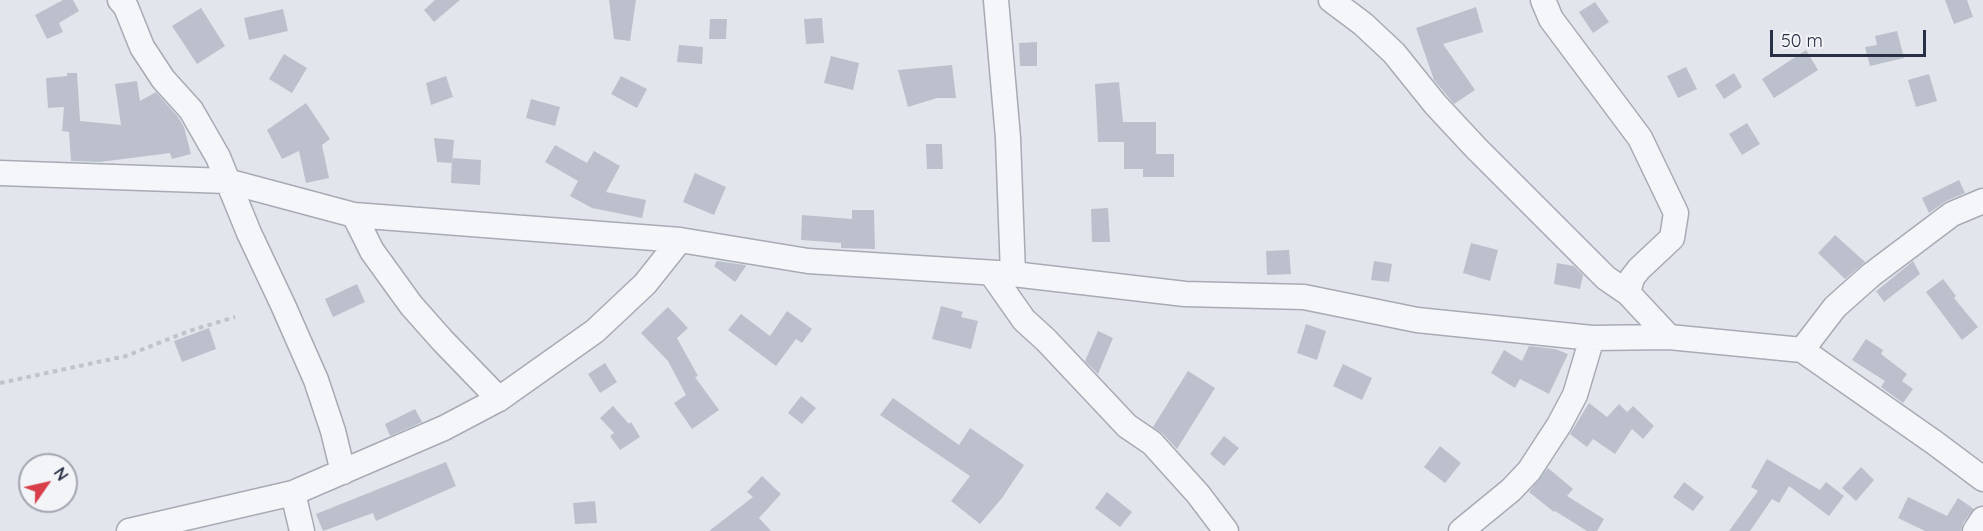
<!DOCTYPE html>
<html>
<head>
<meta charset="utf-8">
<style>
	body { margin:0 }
	#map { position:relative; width:1983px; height:531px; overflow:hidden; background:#e2e5eb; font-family:Quicksand,sans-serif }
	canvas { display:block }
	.north { position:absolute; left:18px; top:453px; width:60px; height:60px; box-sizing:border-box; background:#f2f4f8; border:2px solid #a2a6b0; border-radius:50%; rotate:56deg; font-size:16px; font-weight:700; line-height:24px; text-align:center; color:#293045 }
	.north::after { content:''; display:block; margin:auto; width:21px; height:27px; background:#d83f49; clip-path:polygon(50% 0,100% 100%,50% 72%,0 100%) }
	.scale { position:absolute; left:1770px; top:30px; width:156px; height:27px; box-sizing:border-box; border:3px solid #293045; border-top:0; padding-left:8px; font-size:18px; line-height:21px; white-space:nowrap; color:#293045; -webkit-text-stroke:4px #f2f4f8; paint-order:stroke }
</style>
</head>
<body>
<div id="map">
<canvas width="1983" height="531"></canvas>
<div class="north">N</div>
<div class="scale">50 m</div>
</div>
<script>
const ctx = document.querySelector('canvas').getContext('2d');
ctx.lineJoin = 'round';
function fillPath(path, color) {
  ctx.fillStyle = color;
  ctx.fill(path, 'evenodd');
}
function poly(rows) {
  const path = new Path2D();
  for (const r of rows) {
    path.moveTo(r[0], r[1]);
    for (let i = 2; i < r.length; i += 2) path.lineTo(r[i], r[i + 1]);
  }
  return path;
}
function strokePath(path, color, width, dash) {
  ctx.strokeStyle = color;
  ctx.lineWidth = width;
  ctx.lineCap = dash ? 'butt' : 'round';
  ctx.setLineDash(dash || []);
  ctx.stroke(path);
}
const building = poly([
	[63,0,73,0,79,11,59,23,63,32,47,39,35,15],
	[435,0,460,0,434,22,424,10],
	[609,0,636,0,630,41,614,39],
	[1945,0,1967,0,1973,17,1954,24],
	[1595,2,1609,22,1593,33,1579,12],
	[1476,7,1483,32,1443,44,1475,90,1454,104,1434,80,1416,28],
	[201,8,225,46,197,64,172,26],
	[283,9,288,31,249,40,244,18],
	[822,18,824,43,806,44,804,19],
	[710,19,727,19,726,39,709,39],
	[1897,31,1904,58,1870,66,1865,47,1877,45,1875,36],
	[1037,42,1037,66,1020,66,1019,43],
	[679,45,703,47,702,64,677,62],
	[1806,50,1818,70,1774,98,1762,79],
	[284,54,307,68,292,93,269,79],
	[831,56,859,63,853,90,824,83],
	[952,65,956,98,937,98,908,107,898,70],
	[1686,67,1697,89,1678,98,1667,76],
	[67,73,77,73,80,121,121,125,115,84,137,81,140,101,156,92,178,117,184,127,191,154,172,159,170,153,100,162,71,161,69,132,62,131,64,107,48,108,46,78,67,76],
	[1734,73,1742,87,1724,99,1715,85],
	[1929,74,1937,101,1916,107,1908,80],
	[446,76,453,97,431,105,426,83],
	[621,76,647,89,637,108,611,94],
	[1119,82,1123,122,1156,122,1156,154,1174,154,1174,177,1143,177,1143,169,1124,169,1124,142,1098,142,1095,84],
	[531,99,560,107,555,126,526,118],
	[306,103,330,139,322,145,329,178,306,183,299,151,282,159,267,130],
	[1747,123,1760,144,1742,155,1729,134],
	[434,138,454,140,452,163,437,162],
	[926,144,942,144,943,169,927,169],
	[555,145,587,163,594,151,620,166,606,192,646,200,642,218,592,208,570,196,578,181,545,162],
	[452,158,481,160,480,185,451,183],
	[695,173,726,187,714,215,683,202],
	[1959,180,1965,193,1946,201,1929,213,1922,198],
	[1108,208,1110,242,1092,242,1091,209],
	[852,210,874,210,875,249,841,248,841,243,801,240,802,215,852,219],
	[1835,235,1865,262,1845,279,1818,253],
	[1471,243,1498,250,1490,281,1463,273],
	[1289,250,1291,274,1267,275,1266,251],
	[717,261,745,265,746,266,735,282,714,266],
	[1374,261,1392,264,1389,282,1371,280],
	[1913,261,1920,274,1884,302,1876,291,1874,293],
	[1557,263,1574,266,1583,275,1580,289,1554,284],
	[1943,279,1956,296,1954,298,1978,327,1962,340,1926,292],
	[357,284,365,302,333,317,325,299],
	[941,306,963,312,961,317,978,321,971,349,932,339],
	[668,307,688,328,677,338,698,376,695,377,719,410,692,429,674,403,686,395,668,361,641,333],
	[787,311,812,329,802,343,796,339,776,366,728,330,741,314,770,336],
	[1306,324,1326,331,1317,360,1297,353],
	[209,328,216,349,182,362,174,341],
	[1098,331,1113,338,1098,374,1085,361],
	[1866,339,1883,350,1881,354,1907,374,1902,381,1913,389,1903,403,1881,387,1885,381,1852,360],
	[1529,346,1555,349,1568,354,1549,394,1520,379,1515,388,1491,373,1504,350,1522,361],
	[605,363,617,382,600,393,588,374],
	[1343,364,1372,378,1362,400,1333,386],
	[1188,371,1215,388,1177,449,1162,433,1153,427],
	[801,396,816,408,802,424,788,413],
	[893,398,959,445,970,428,1024,465,1002,498,980,524,951,501,970,476,880,415],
	[1589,403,1607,417,1619,404,1627,412,1633,406,1654,426,1643,439,1632,429,1615,454,1593,439,1587,447,1570,434],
	[613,406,629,424,631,422,640,437,620,450,610,436,614,433,600,418],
	[415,409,422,422,390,436,385,424],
	[1224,436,1239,448,1224,466,1210,454],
	[1440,446,1461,463,1445,483,1424,467],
	[1767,459,1820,490,1826,482,1844,496,1829,516,1789,486,1779,503,1772,499,1750,531,1729,531,1758,491,1751,487],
	[446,462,456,486,376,521,373,513,323,531,316,514],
	[1861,467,1874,480,1856,501,1842,488],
	[1548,468,1573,489,1567,496,1604,519,1597,531,1587,531,1555,511,1554,512,1529,492],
	[762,476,781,494,759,518,771,531,709,531,753,497,747,492],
	[1684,482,1704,497,1693,511,1673,497],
	[1107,492,1132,512,1120,527,1095,508],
	[1908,497,1947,516,1958,498,1974,509,1963,523,1961,531,1925,531,1898,518],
	[595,501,597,523,575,524,573,503]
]);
const path = poly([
	[0,383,126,356,189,331,235,317]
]);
const minor = poly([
	[120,0,126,7,142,47,163,79,191,110,218,157,249,233,283,305,316,380,333,431,343,472],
	[996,0,1008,138,1013,274],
	[1331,0,1363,24,1394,53,1435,104,1476,148,1606,278,1628,293,1669,337],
	[1543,0,1551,19,1640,138,1676,213,1672,238,1639,269,1632,278,1628,293],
	[0,173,227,181,354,215,680,240,808,261,1013,274,1185,294,1304,297,1417,320,1592,338,1669,337,1802,350,1935,443,1983,479],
	[354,215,372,251,411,305,442,340,499,399],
	[991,273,1024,320,1046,340,1127,426,1152,443,1198,494,1226,531],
	[1802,350,1835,307,1871,275,1952,214,1983,201],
	[293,493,302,531],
	[129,531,293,493,444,428,499,399,595,331,645,284,680,240],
	[1461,531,1511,490,1529,471,1559,425,1575,395,1592,338],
	[1975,531,1983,519]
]);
fillPath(building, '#bcc0cc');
strokePath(minor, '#a7abb6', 27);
strokePath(path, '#c0c3ca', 4, [4.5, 4.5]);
strokePath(minor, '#f5f6f9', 24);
</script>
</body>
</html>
